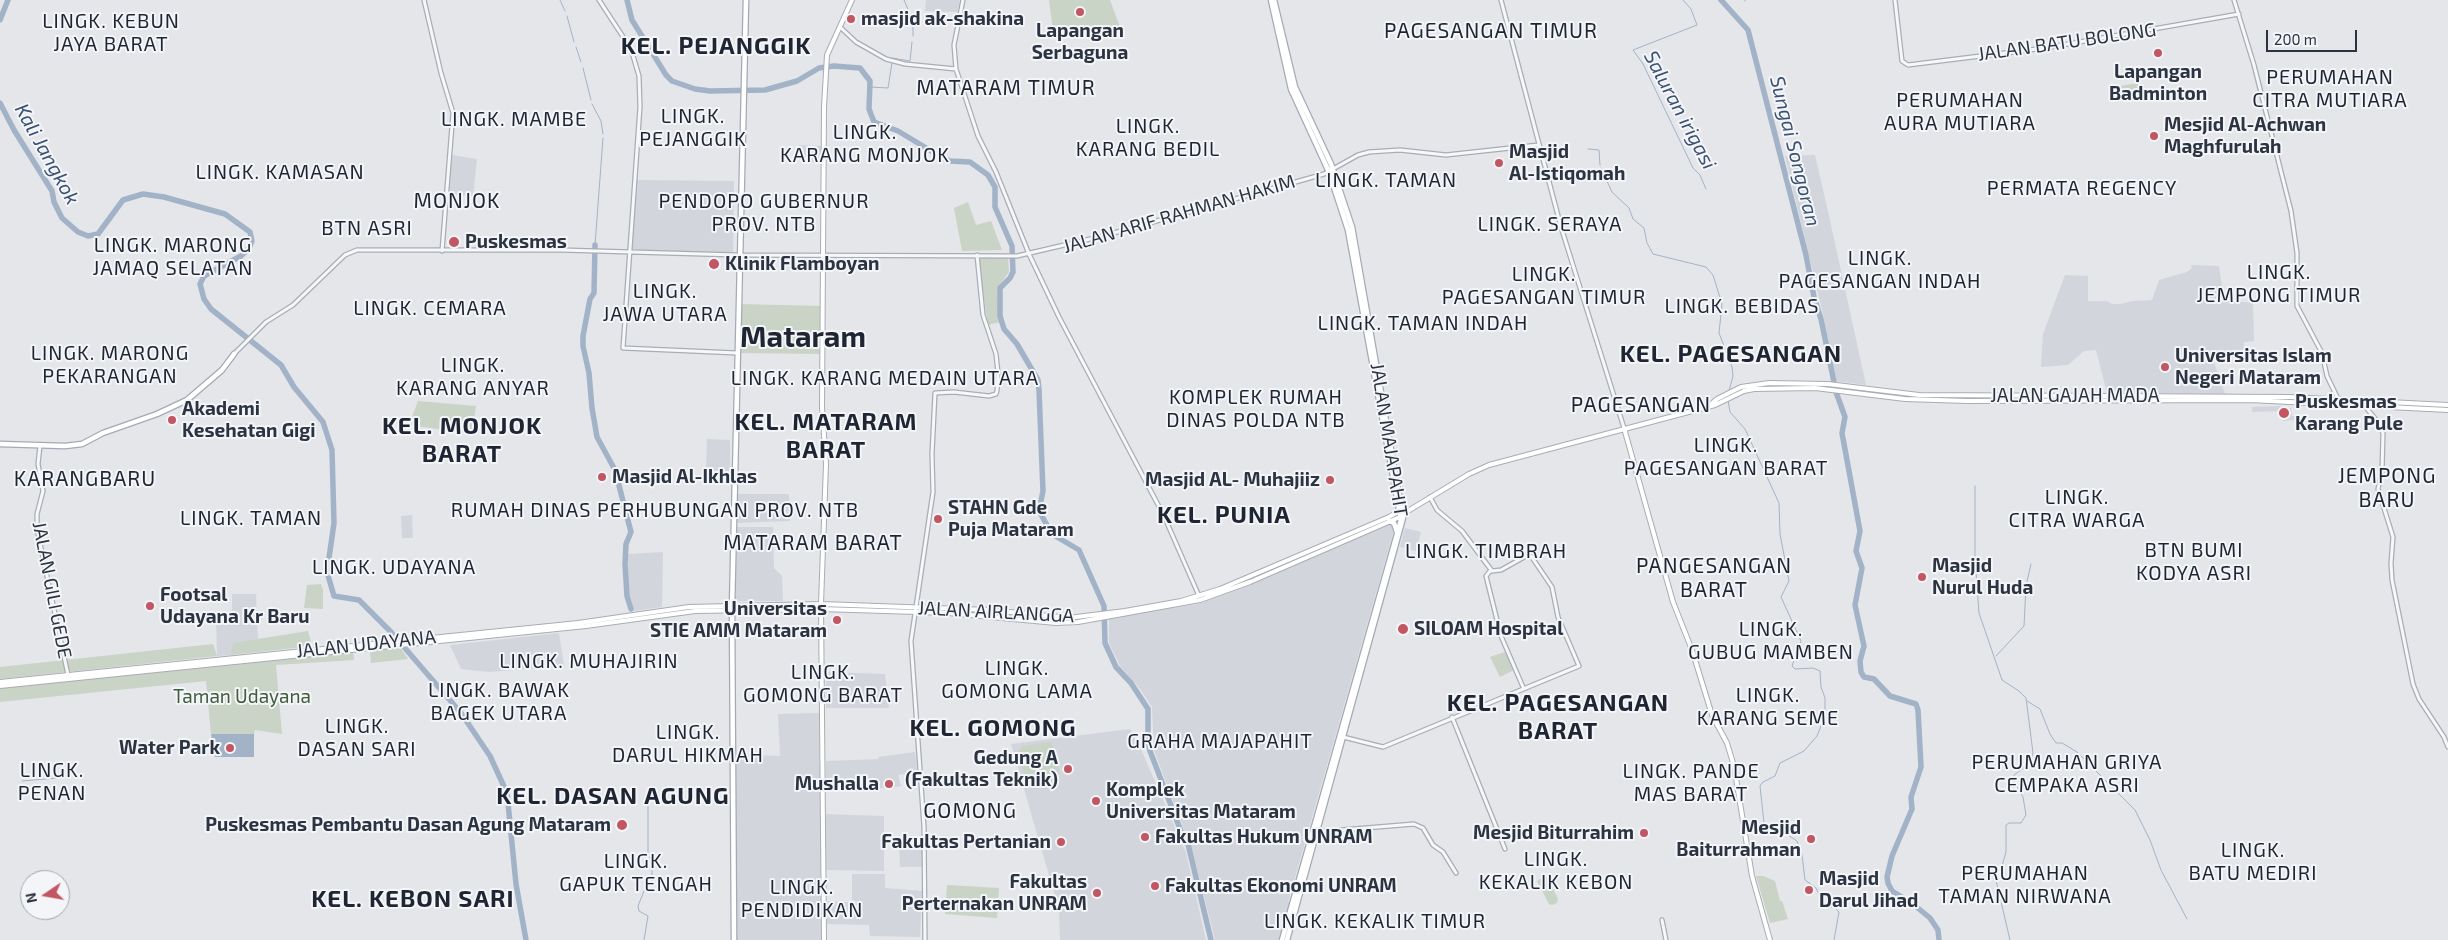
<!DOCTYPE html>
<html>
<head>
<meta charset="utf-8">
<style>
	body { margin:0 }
	#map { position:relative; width:2448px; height:940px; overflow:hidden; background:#e4e6ea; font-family:"Exo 2",sans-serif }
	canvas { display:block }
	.north { position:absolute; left:20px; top:870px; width:50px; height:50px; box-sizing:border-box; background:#f3f5f8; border:1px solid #a4a8af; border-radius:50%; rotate:258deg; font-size:14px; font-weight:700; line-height:20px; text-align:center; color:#2d3441 }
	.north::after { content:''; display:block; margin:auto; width:18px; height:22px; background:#c25662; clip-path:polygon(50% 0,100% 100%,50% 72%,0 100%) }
	.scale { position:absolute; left:2266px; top:30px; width:91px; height:22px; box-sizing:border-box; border:2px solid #2d3441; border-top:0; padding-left:6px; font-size:15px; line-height:18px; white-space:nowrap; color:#2d3441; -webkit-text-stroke:4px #f3f5f8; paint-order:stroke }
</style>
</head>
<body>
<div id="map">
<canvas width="2448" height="940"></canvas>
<div class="north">N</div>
<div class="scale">200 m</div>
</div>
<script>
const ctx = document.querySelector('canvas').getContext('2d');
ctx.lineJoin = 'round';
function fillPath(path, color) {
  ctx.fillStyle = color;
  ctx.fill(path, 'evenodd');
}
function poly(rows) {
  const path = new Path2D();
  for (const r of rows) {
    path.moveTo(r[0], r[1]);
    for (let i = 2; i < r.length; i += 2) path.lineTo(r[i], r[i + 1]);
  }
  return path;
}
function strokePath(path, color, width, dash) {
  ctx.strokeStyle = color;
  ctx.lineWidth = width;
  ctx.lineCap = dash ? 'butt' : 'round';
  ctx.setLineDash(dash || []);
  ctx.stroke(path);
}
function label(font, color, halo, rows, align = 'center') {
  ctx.font = font + ' "Exo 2",sans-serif';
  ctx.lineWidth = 4;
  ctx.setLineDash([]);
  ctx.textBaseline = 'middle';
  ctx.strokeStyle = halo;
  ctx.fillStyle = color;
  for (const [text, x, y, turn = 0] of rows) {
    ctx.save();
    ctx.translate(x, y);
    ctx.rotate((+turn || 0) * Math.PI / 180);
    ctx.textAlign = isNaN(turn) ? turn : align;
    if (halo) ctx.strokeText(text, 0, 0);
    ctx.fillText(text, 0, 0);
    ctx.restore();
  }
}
const built = poly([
	[926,0,959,0,960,2,957,12,925,11],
	[799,145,821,146,821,163,809,162,809,157,798,156],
	[452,155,477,159,473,196,449,195],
	[1815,155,1827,207,1866,385,1836,381,1822,310,1785,156],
	[637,180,734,181,733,254,631,250],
	[2191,265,2219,266,2224,300,2253,303,2254,341,2244,342,2243,360,2226,355,2214,362,2225,394,2107,393,2096,350,2084,351,2068,365,2041,367,2043,334,2065,275,2088,276,2088,301,2106,301,2113,304,2120,304,2133,301,2152,300,2159,280,2187,272,2192,268],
	[2281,406,2282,408,2291,408,2292,416,2295,416,2296,420,2283,421,2282,411,2252,412,2252,407],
	[707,439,730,440,730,472,706,470],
	[736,494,789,494,790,521,735,523],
	[412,515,413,538,402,538,401,516],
	[1389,522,1393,524,1394,530,1288,902,1290,902,1280,938,1277,940,1215,940,1194,857,1154,750,1152,707,1141,690,1120,666,1109,643,1109,618,1198,604,1294,565],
	[736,527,773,527,774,568,782,576,783,601,734,601],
	[1405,528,1421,532,1416,551,1400,547],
	[663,552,662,607,634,611,629,593,627,554],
	[232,594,256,594,258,642,233,655,217,656,216,619,232,618],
	[559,633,564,666,489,672,461,669,450,645],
	[826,672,885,674,889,708,826,708],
	[819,713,819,758,822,785,823,940,731,940,730,754,780,756,778,714],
	[1130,729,1141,749,1186,853,1206,940,1060,940,1059,910,1011,744],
	[915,752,917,771,898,775,901,786,891,788,826,788,826,761,879,759,878,757],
	[826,814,884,816,884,871,826,870],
	[899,842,922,843,922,867,900,867],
	[852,874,885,874,885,888,922,891,920,937,870,936,869,925,827,924,827,901,861,903,852,900]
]);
const green = poly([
	[1049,0,1110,0,1120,27,1054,39],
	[2138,83,2140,94,2111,100,2109,88],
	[968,202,976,225,991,221,1002,250,962,251,954,208],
	[978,257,1008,257,1009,272,997,288,1000,322,988,325],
	[739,304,822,306,819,354,740,353],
	[418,401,476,406,472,434,409,425],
	[321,584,323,590,323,609,304,608,307,585],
	[308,631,312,646,231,655,233,643],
	[213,644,217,656,0,679,0,667],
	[400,647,408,659,371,663,370,650],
	[353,652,354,660,276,665,282,734,255,730,254,734,211,734,206,681,0,702,0,688],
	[1505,652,1514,670,1500,677,1490,657],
	[1051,742,1059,762,1059,778,1047,789,1030,789,1019,759,1019,750,1023,746],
	[1544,876,1547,877,1558,899,1557,903,1552,905,1549,904,1537,881],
	[1756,876,1763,876,1775,881,1780,901,1782,901,1788,919,1770,923],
	[947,885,999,888,997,918,945,914]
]);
const water = poly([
	[211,734,254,734,254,757,215,757]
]);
const stream = poly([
	[560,0,565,11],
	[904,0,913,21,913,36],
	[1683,0,1691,9,1697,25,1633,50,1643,64,1693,168,1700,175,1706,189],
	[1745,1,1745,0],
	[567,16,574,42],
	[576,47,581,62],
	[892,58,910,61,912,42],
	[583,68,591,100],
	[870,87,888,88,892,63],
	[592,104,601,121,603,134],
	[1588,149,1599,150,1600,165],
	[1601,168,1612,192,1629,208,1633,219,1644,228,1647,243,1653,254,1706,267,1713,275,1722,304,1719,333,1732,367,1733,376,1729,391],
	[595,245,603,138],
	[1728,400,1730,412,1745,429,1779,503,1780,534,1789,581,1781,597,1801,641,1792,666,1795,669,1813,668,1820,671,1821,687,1825,698,1825,716,1817,736,1804,751,1780,763,1775,776,1763,782,1760,786,1764,823,1773,832,1785,833,1797,841,1802,855,1805,880,1816,888,1824,906,1835,908,1839,912,1834,940],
	[1975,486,1975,558,1979,613,2002,680,2019,691,2026,698,2033,753,2029,764,2014,775,2015,783,2023,797,2026,815,2021,823,2009,823,2006,825,2006,852,2002,866,1995,876,2010,940],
	[1996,656,2024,626,2026,586,2031,564],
	[2027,701,2040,709,2050,734,2056,743,2062,743,2077,752,2135,810,2150,840,2161,870,2187,919],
	[22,781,57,778],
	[644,940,648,916,639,911,638,906,644,891,652,883,652,863,648,854,648,801]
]);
const river = poly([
	[627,0,632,20,666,75,672,81,695,89,710,91,765,90,797,81,819,68,834,66,860,68,870,81,869,109,874,122,898,131,941,157,950,161,970,162,988,175,995,187,995,207,1012,246,1013,272,1010,278,1000,288,1000,316,1004,329,1017,344,1038,380,1039,390,1043,491,1039,511,1052,534,1079,550,1104,606,1105,643,1116,667,1131,683,1148,709,1148,742,1150,751,1182,834,1188,844,1211,940],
	[1721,0,1748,30,1806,255,1814,297,1821,319,1836,392,1845,417,1842,433,1860,531,1856,551,1862,568,1855,605,1864,646,1860,661,1861,672,1864,677,1874,679,1890,696,1916,704,1918,710,1921,767,1911,797,1912,809,1892,856,1887,877,1888,883,1892,891,1913,904,1930,918,1938,930,1939,940],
	[0,20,8,0],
	[0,103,14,130,52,191,54,202,62,218,78,232,88,236,98,234,123,200,143,194,164,197,225,214,250,232,252,241,249,248,241,256,204,276,200,284,204,299,211,309,281,365,294,387,323,422,332,450,334,523,327,572,334,596,359,600,391,632,461,713,490,756,507,793,516,884,526,940],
	[595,245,594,293,590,299,583,336,583,346,589,373,592,408,597,437,615,470,631,532,626,544,625,564,627,596,631,609]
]);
const tertiary = poly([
	[424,0,441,73,453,113,442,251],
	[599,0,631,49,639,76,640,107,623,348,737,353],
	[963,0,954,45,956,69,978,136,996,172,1029,254,1059,317,1164,516,1199,596],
	[1501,0,1561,227,1624,428],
	[1895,0,1902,61,1908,65,2045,48,2239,14],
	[2234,0,2254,65,2291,211,2297,253,2297,306,2322,353,2327,376,2338,399],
	[841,28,856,42,886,59,905,64,956,69],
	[234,354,266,322,293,305,345,255,357,250,561,250,737,255,1017,256,1103,236,1324,174,1358,155,1369,152,1400,150,1446,155,1538,145],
	[2364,405,2377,421,2383,433,2382,471,2378,489,2393,537,2391,563,2392,580,2413,684,2419,699,2444,737,2448,747],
	[40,446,38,464,43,491,37,514,37,529,68,675],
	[1491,570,1486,576,1501,636,1523,687],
	[1452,717,1505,849],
	[1343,737,1383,747,1579,666,1558,617,1552,587,1531,556,1526,556,1501,570,1492,571,1462,531,1437,510,1430,497],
	[1317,832,1414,824,1423,828,1433,845,1443,852,1456,873],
	[1662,920,1666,940],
	[925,940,924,827,911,641,933,492,932,454,935,393,954,392,989,396,996,394,997,391,998,373,996,354,983,315,977,255]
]);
const secondary = poly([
	[1709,406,1717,399,1741,387,1769,383,1828,384,1919,395,2289,397,2448,405],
	[1624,428,1673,602,1692,650,1712,715,1727,743,1734,766,1752,876,1770,940],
	[1403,514,1469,474,1489,465,1715,405,1744,391,1754,389,1815,388,1905,399,1967,401,2250,400,2448,410],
	[0,682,578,623,689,607,821,604,990,610,1068,618,1125,611,1181,601,1220,589,1389,517,1396,513,1399,509],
	[0,686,586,626,695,611,821,609,948,613,1056,623,1078,622,1200,600,1250,582,1400,517],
	[824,940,821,604,826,464,822,407,824,107,827,55,852,0]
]);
const primary = poly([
	[1271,0,1291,89,1329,172,1348,230,1401,520,1282,940],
	[1274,0,1295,87,1331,164,1352,227,1403,518,1287,940],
	[0,444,65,446,82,444,103,433,157,414,187,400,222,370,234,354],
	[1389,521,1394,523,1397,532],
	[734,940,732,607,746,0]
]);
const markers = [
	[1080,12,5,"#c25662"],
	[851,19,5,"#c25662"],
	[2158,53,5,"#c25662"],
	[2154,136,5,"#c25662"],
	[1499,163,5,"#c25662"],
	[454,242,6,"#c25662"],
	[714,264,6,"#c25662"],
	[2165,367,5,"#c25662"],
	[2284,413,6,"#c25662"],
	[172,420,5,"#c25662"],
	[602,477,5,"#c25662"],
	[1330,480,5,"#c25662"],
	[938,519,5,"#c25662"],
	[1922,577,5,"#c25662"],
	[150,606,5,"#c25662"],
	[837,620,5,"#c25662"],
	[1403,629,6,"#c25662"],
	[230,748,5,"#c25662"],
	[1068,769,5,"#c25662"],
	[889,784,5,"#c25662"],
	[1096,801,5,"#c25662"],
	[622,825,6,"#c25662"],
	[1644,833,5,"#c25662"],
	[1145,837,5,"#c25662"],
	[1811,839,5,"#c25662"],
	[1061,842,5,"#c25662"],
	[1155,886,5,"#c25662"],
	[1809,890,5,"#c25662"],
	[1097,893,5,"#c25662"]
];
const poiNames = [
	["masjid ak-shakina",861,19],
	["Lapangan",1080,31,"center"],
	["Serbaguna",1080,53,"center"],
	["Lapangan",2158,72,"center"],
	["Badminton",2158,94,"center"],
	["Mesjid Al-Achwan",2164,125],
	["Maghfurulah",2164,147],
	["Masjid",1509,152],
	["Al-Istiqomah",1509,174],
	["Puskesmas",465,242],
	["Klinik Flamboyan",725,264],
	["Universitas Islam",2175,356],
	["Negeri Mataram",2175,378],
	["Puskesmas",2295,402],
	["Karang Pule",2295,424],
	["Akademi",182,409],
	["Kesehatan Gigi",182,431],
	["Masjid Al-Ikhlas",612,477],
	["Masjid AL- Muhajiiz",1320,480,"right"],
	["STAHN Gde",948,508],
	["Puja Mataram",948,530],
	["Masjid",1932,566],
	["Nurul Huda",1932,588],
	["Footsal",160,595],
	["Udayana Kr Baru",160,617],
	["Universitas",827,609,"right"],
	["STIE AMM Mataram",827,631,"right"],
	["SILOAM Hospital",1414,629],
	["Water Park",220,748,"right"],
	["Gedung A",1058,758,"right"],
	["(Fakultas Teknik)",1058,780,"right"],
	["Mushalla",879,784,"right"],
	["Komplek",1106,790],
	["Universitas Mataram",1106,812],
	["Puskesmas Pembantu Dasan Agung Mataram",611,825,"right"],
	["Mesjid",1801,828,"right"],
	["Baiturrahman",1801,850,"right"],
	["Mesjid Biturrahim",1634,833,"right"],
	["Fakultas Hukum UNRAM",1155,837],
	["Fakultas Pertanian",1051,842,"right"],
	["Masjid",1819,879],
	["Darul Jihad",1819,901],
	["Fakultas",1087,882,"right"],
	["Perternakan UNRAM",1087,904,"right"],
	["Fakultas Ekonomi UNRAM",1165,886]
];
const streetNames = [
	["JALAN BATU BOLONG",2067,42,-8],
	["JALAN ARIF RAHMAN HAKIM",1179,214,-16],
	["JALAN GAJAH MADA",2075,396],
	["JALAN MAJAPAHIT",1389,440,81],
	["JALAN GILI GEDE",52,590,79],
	["JALAN AIRLANGGA",996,612,3],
	["JALAN UDAYANA",366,644,-6]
];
const parkNames = [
	["Taman Udayana",242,697]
];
const neighbourhoodNames = [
	["LINGK. KEBUN",111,21],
	["JAYA BARAT",111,44],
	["PERUMAHAN",2330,77],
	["CITRA MUTIARA",2330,100],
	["PERUMAHAN",1960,100],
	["AURA MUTIARA",1960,123],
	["LINGK.",693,116],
	["PEJANGGIK",693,139],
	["LINGK. MAMBE",514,119],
	["LINGK.",1148,126],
	["KARANG BEDIL",1148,149],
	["LINGK.",865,132],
	["KARANG MONJOK",865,155],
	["LINGK. KAMASAN",280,172],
	["LINGK. TAMAN",1386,180],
	["PERMATA REGENCY",2082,188],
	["PENDOPO GUBERNUR",764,201],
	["PROV. NTB",764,224],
	["LINGK. SERAYA",1550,224],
	["BTN ASRI",367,228],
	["LINGK. MARONG",173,245],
	["JAMAQ SELATAN",173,268],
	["LINGK.",1880,258],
	["PAGESANGAN INDAH",1880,281],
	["LINGK.",2279,272],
	["JEMPONG TIMUR",2279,295],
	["LINGK.",1544,274],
	["PAGESANGAN TIMUR",1544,297],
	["LINGK.",665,291],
	["JAWA UTARA",665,314],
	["LINGK. BEBIDAS",1742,306],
	["LINGK. CEMARA",430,308],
	["LINGK. TAMAN INDAH",1423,323],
	["LINGK. MARONG",110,353],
	["PEKARANGAN",110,376],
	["LINGK.",473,365],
	["KARANG ANYAR",473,388],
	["LINGK. KARANG MEDAIN UTARA",885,378],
	["KOMPLEK RUMAH",1256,397],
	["DINAS POLDA NTB",1256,420],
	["LINGK.",1726,445],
	["PAGESANGAN BARAT",1726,468],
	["LINGK.",2077,497],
	["CITRA WARGA",2077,520],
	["RUMAH DINAS PERHUBUNGAN PROV. NTB",655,510],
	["LINGK. TAMAN",251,518],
	["BTN BUMI",2194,550],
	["KODYA ASRI",2194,573],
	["LINGK. TIMBRAH",1486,551],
	["LINGK. UDAYANA",394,567],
	["LINGK.",1771,629],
	["GUBUG MAMBEN",1771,652],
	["LINGK. MUHAJIRIN",589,661],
	["LINGK.",1017,668],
	["GOMONG LAMA",1017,691],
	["LINGK.",823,672],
	["GOMONG BARAT",823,695],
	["LINGK. BAWAK",499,690],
	["BAGEK UTARA",499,713],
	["LINGK.",1768,695],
	["KARANG SEME",1768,718],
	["LINGK.",357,726],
	["DASAN SARI",357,749],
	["LINGK.",688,732],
	["DARUL HIKMAH",688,755],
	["GRAHA MAJAPAHIT",1220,741],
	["PERUMAHAN GRIYA",2067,762],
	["CEMPAKA ASRI",2067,785],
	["LINGK.",52,770],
	["PENAN",52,793],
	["LINGK. PANDE",1691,771],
	["MAS BARAT",1691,794],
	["LINGK.",2253,850],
	["BATU MEDIRI",2253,873],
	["LINGK.",1556,859],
	["KEKALIK KEBON",1556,882],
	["LINGK.",636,861],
	["GAPUK TENGAH",636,884],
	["PERUMAHAN",2025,873],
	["TAMAN NIRWANA",2025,896],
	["LINGK.",802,887],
	["PENDIDIKAN",802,910],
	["LINGK. KEKALIK TIMUR",1375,921]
];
const waterNames = [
	["Saluran irigasi",1680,110,62],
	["Sungai Songoran",1795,151,76],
	["Kali Jangkok",47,154,61]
];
const quarterNames = [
	["PAGESANGAN TIMUR",1491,31],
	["MATARAM TIMUR",1006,88],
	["MONJOK",457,201],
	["PAGESANGAN",1641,405],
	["JEMPONG",2387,476],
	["BARU",2387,500],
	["KARANGBARU",85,479],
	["MATARAM BARAT",813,543],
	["PANGESANGAN",1714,566],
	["BARAT",1714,590],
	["GOMONG",970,811]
];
const districtNames = [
	["KEL. PEJANGGIK",716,46],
	["KEL. PAGESANGAN",1731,354],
	["KEL. MATARAM",826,422],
	["BARAT",826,450],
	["KEL. MONJOK",462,426],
	["BARAT",462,454],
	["KEL. PUNIA",1224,515],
	["KEL. PAGESANGAN",1558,703],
	["BARAT",1558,731],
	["KEL. GOMONG",993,728],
	["KEL. DASAN AGUNG",613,796],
	["KEL. KEBON SARI",413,899]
];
const townNames = [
	["Mataram",803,337]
];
fillPath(built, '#d2d5dc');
fillPath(green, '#c9d3c6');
fillPath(water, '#a3b3c7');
strokePath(stream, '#a3b3c7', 1);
strokePath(river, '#a3b3c7', 5.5);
strokePath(tertiary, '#a9adb4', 5.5);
strokePath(secondary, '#a9adb4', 6);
strokePath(primary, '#a4aab5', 7);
strokePath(tertiary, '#f6f7f9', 3);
strokePath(secondary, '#fff', 4);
strokePath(primary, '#fff', 4.5);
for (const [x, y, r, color] of markers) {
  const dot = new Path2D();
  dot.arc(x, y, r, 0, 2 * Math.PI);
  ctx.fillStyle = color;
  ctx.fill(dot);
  strokePath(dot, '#f3f5f8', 2);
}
label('bold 19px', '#2d3441', '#f3f5f8', poiNames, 'left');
label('19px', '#2d3441', '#f3f5f8', streetNames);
label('19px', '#415c3c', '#f3f5f8', parkNames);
ctx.letterSpacing = '1px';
label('20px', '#1f2532', '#f3f5f8', neighbourhoodNames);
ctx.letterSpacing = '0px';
label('italic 20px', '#3b5172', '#f3f5f8', waterNames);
ctx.letterSpacing = '1px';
label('21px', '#1f2532', '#f3f5f8', quarterNames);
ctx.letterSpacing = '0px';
ctx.letterSpacing = '1px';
label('bold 24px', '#1f2532', '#f3f5f8', districtNames);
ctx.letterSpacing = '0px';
label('bold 29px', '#1f2532', '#f3f5f8', townNames);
</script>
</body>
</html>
